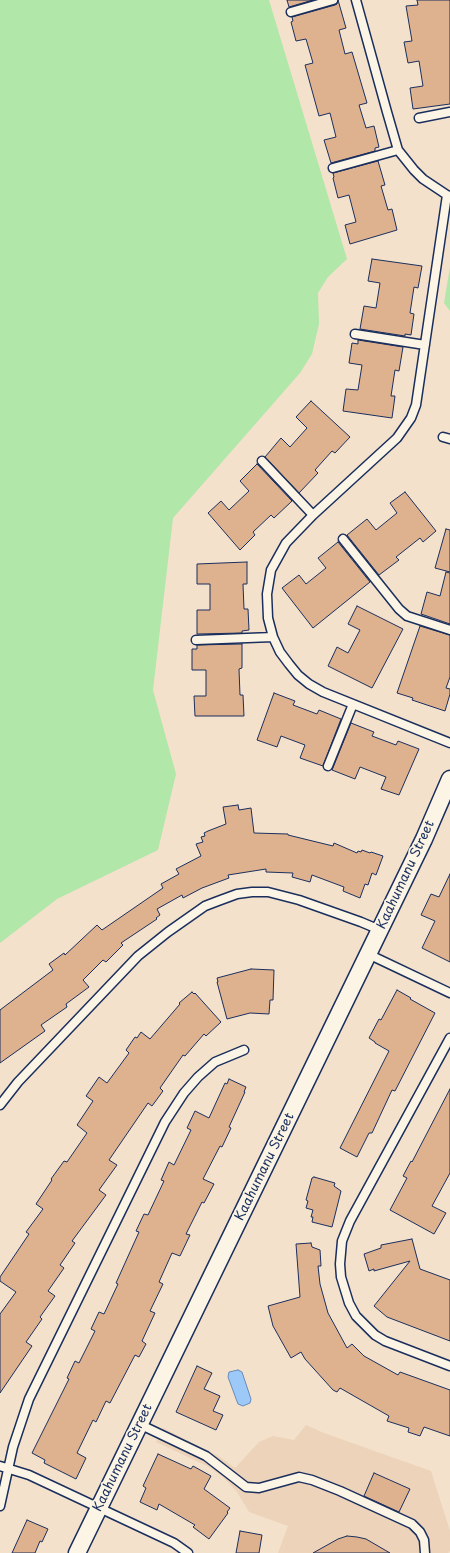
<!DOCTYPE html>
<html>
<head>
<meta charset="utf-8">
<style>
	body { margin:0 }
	canvas { display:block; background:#f3e1cb }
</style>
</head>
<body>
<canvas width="450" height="1553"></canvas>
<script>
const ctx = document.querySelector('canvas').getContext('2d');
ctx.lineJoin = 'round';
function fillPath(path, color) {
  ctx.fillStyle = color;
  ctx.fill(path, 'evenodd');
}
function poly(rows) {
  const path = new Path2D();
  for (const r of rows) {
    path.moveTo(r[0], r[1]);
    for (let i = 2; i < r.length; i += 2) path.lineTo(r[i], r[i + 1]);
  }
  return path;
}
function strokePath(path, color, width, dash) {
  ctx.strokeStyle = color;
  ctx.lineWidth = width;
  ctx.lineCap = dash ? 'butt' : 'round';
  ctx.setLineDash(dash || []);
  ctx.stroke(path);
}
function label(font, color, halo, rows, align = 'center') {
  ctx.font = font + ' "Playpen Sans",sans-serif';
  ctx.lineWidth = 3.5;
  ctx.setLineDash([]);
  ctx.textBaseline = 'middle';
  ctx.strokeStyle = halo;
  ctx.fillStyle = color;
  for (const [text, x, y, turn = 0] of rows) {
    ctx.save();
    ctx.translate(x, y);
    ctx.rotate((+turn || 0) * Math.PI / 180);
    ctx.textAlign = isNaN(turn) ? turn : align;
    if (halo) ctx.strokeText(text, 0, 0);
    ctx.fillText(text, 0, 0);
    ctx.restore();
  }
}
const built = poly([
	[306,1425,324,1433,431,1471,450,1531,450,1551,448,1553,278,1553,288,1526,249,1512,237,1492,223,1477,207,1466,156,1442,163,1428,220,1457,235,1468,259,1442,273,1436,294,1440]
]);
const green = poly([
	[0,0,269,0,347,259,328,277,318,293,319,324,312,354,300,373,173,518,153,690,176,774,158,850,57,899,0,943],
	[450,267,450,311,444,303]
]);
const water = poly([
	[238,1370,242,1372,251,1399,250,1403,243,1406,238,1404,228,1377,229,1372,238,1370]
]);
const building = poly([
	[287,0,313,0,289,7,287,0],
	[338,0,346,28,339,30,345,54,352,52,367,103,359,105,366,128,374,126,379,147,375,148,375,151,331,163,324,140,336,137,330,113,319,116,305,65,313,63,306,39,296,41,291,22,293,21,292,17,335,5,337,4,338,0],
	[417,0,450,0,450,104,413,109,410,88,423,86,419,61,408,63,404,42,412,41,406,6,418,5,417,0],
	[378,161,385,185,381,186,388,210,392,209,397,230,350,244,345,225,356,222,349,195,338,198,333,178,334,177,333,173,378,161],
	[372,259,422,266,418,288,414,287,410,313,414,314,411,335,405,334,405,336,360,329,364,306,376,308,380,283,368,281,372,259],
	[358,340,403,347,399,371,395,370,391,396,395,396,392,418,343,411,346,389,358,390,362,365,349,363,352,343,358,344,358,340],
	[311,401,350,437,335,453,332,451,315,470,318,473,299,493,265,457,281,438,290,447,307,428,296,417,311,401],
	[257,464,292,501,274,518,271,515,253,532,255,535,240,550,208,513,221,501,229,510,249,491,240,481,257,464],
	[405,492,436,531,423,542,420,538,396,557,399,560,379,575,347,535,367,519,376,530,397,513,390,503,405,492],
	[446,529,450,530,450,572,435,568,446,529],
	[338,542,370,582,313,628,282,588,299,575,306,584,326,568,318,558,338,542],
	[247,562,247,584,243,584,244,609,248,609,249,630,242,631,242,633,197,634,197,610,210,610,210,584,197,584,197,564,247,562],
	[446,572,450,573,450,624,421,614,427,592,440,596,446,572],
	[357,606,403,629,372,688,328,666,337,647,348,653,360,630,348,624,357,606],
	[420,626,450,635,450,677,446,688,450,689,450,694,445,711,412,700,413,698,397,693,420,626],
	[242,644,242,668,239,669,240,695,243,695,244,716,195,716,194,696,206,696,206,670,192,670,192,649,197,649,197,645,242,644],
	[274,693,295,701,293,705,317,714,319,710,341,719,323,766,300,758,305,745,281,736,277,747,257,740,274,693],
	[351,723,374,732,372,736,396,745,398,741,419,749,399,795,381,789,386,777,360,767,355,779,332,770,351,723],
	[238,805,239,810,251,808,254,833,288,834,288,835,333,846,334,843,357,853,358,851,361,852,362,850,370,853,371,852,383,856,376,875,372,873,368,885,365,884,360,898,343,891,344,887,312,875,310,882,292,877,293,873,266,872,266,869,228,875,229,878,202,888,183,898,182,895,157,909,160,915,156,918,157,919,121,943,123,945,106,962,103,960,83,980,89,987,66,1004,67,1007,41,1025,45,1031,0,1063,0,1010,53,970,49,964,64,953,65,955,97,925,102,930,163,888,161,884,179,874,176,869,201,856,196,844,203,842,201,837,205,836,204,833,208,831,226,824,223,807,238,805],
	[450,874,450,962,422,948,435,921,421,915,431,894,439,897,450,874],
	[251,969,274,970,273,1000,270,1000,269,1014,250,1013,227,1019,217,982,218,982,217,978,251,969],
	[397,990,411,998,410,999,435,1013,395,1091,392,1090,372,1133,369,1133,357,1157,340,1148,389,1051,375,1043,375,1042,369,1038,379,1019,381,1020,397,990],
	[192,992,194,994,195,993,221,1022,206,1036,204,1034,185,1056,183,1055,160,1088,163,1091,152,1106,148,1103,109,1160,117,1165,99,1190,106,1195,72,1241,75,1243,60,1265,64,1268,48,1291,55,1296,40,1317,42,1319,26,1342,32,1346,0,1393,0,1314,16,1292,0,1281,0,1277,29,1234,26,1232,43,1209,36,1204,52,1180,51,1179,64,1161,67,1162,87,1133,77,1125,93,1101,86,1096,99,1077,107,1083,129,1053,126,1050,135,1037,137,1038,141,1032,150,1039,180,1004,179,1003,192,992],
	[229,1079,246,1087,244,1092,245,1092,229,1127,231,1128,222,1147,220,1146,203,1179,214,1184,204,1203,202,1202,186,1234,190,1235,180,1256,172,1253,159,1282,163,1284,150,1311,155,1313,142,1341,146,1344,139,1357,135,1355,110,1403,106,1401,96,1422,93,1420,77,1453,86,1458,76,1479,44,1463,45,1460,32,1453,69,1379,67,1378,75,1361,79,1363,95,1331,91,1329,99,1312,104,1314,118,1284,116,1283,139,1232,136,1231,144,1214,148,1215,164,1181,161,1180,169,1162,174,1165,191,1130,187,1128,195,1111,209,1118,225,1083,227,1084,229,1079],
	[450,1089,450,1173,432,1206,446,1213,434,1234,390,1210,407,1178,403,1176,411,1161,412,1162,450,1089],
	[314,1177,335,1183,334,1186,341,1191,332,1227,312,1222,313,1217,311,1217,313,1210,306,1208,308,1201,306,1200,312,1178,314,1177],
	[412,1239,420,1269,450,1280,450,1341,387,1317,374,1306,410,1261,374,1271,374,1269,369,1271,364,1254,381,1248,381,1245,412,1239],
	[311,1243,312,1247,320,1250,321,1266,318,1266,320,1284,328,1313,347,1348,352,1344,364,1356,398,1375,400,1372,450,1390,450,1436,424,1427,420,1436,408,1432,409,1428,387,1421,389,1416,340,1388,337,1392,333,1390,305,1359,301,1352,291,1358,273,1326,268,1306,300,1297,296,1244,311,1243],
	[197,1366,212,1373,204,1389,220,1396,213,1411,223,1415,216,1430,176,1412,197,1366],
	[158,1454,191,1469,193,1466,211,1476,204,1489,230,1508,227,1512,228,1513,209,1539,193,1527,195,1525,159,1504,157,1510,140,1502,146,1488,143,1486,158,1454],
	[374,1473,410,1489,399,1512,364,1496,374,1473],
	[27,1520,48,1529,42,1542,40,1541,35,1553,12,1553,27,1520],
	[240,1531,262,1535,259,1553,236,1553,240,1531],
	[347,1536,357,1537,366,1539,390,1553,313,1553,338,1539,347,1536]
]);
const service = poly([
	[356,0,387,112,398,150,414,170,423,179,447,195],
	[291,12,333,0],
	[419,118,450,112],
	[333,168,398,150],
	[450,196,447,195,416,405,411,418,397,438,313,515,286,543,271,570,267,594,268,618,273,637,280,652,289,664,298,675,309,684,323,692,450,743],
	[355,334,425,345],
	[443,437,450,439],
	[262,461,313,515],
	[343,539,399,609,407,616,450,630],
	[196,640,273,637],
	[328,766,353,704],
	[368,954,450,993],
	[450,1038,350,1221,342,1241,340,1264,341,1277,349,1303,356,1316,375,1335,385,1341,450,1366],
	[0,1105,18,1082,138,956,168,932,205,906,218,901,237,894,252,892,268,892,299,900,361,922,380,930],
	[139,1424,206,1456,246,1487,259,1488,299,1477,312,1480,340,1491,412,1524,420,1532,424,1540,425,1553],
	[0,1466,29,1475,174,1543,188,1553],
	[0,1506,13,1447,29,1399,165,1122,184,1093,198,1077,215,1062,244,1050]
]);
const minor = poly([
	[77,1553,424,839,450,779]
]);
const streetNames = [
	["Kaahumanu Street",406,875,-65],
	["Kaahumanu Street",265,1167,-64],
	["Kaahumanu Street",123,1458,-64]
];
fillPath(built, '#edd3b9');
fillPath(green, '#b1e7a9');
fillPath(water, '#9cc9f7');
strokePath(water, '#688bba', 1);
fillPath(building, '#deb28f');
strokePath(building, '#1b2f5e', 1);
strokePath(service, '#1b2f5e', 11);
strokePath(minor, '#1b2f5e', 19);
strokePath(service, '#fcf5e5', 8);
strokePath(minor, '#fcf5e5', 16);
label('13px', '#1b2f5e', '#fcf5e5', streetNames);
</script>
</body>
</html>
